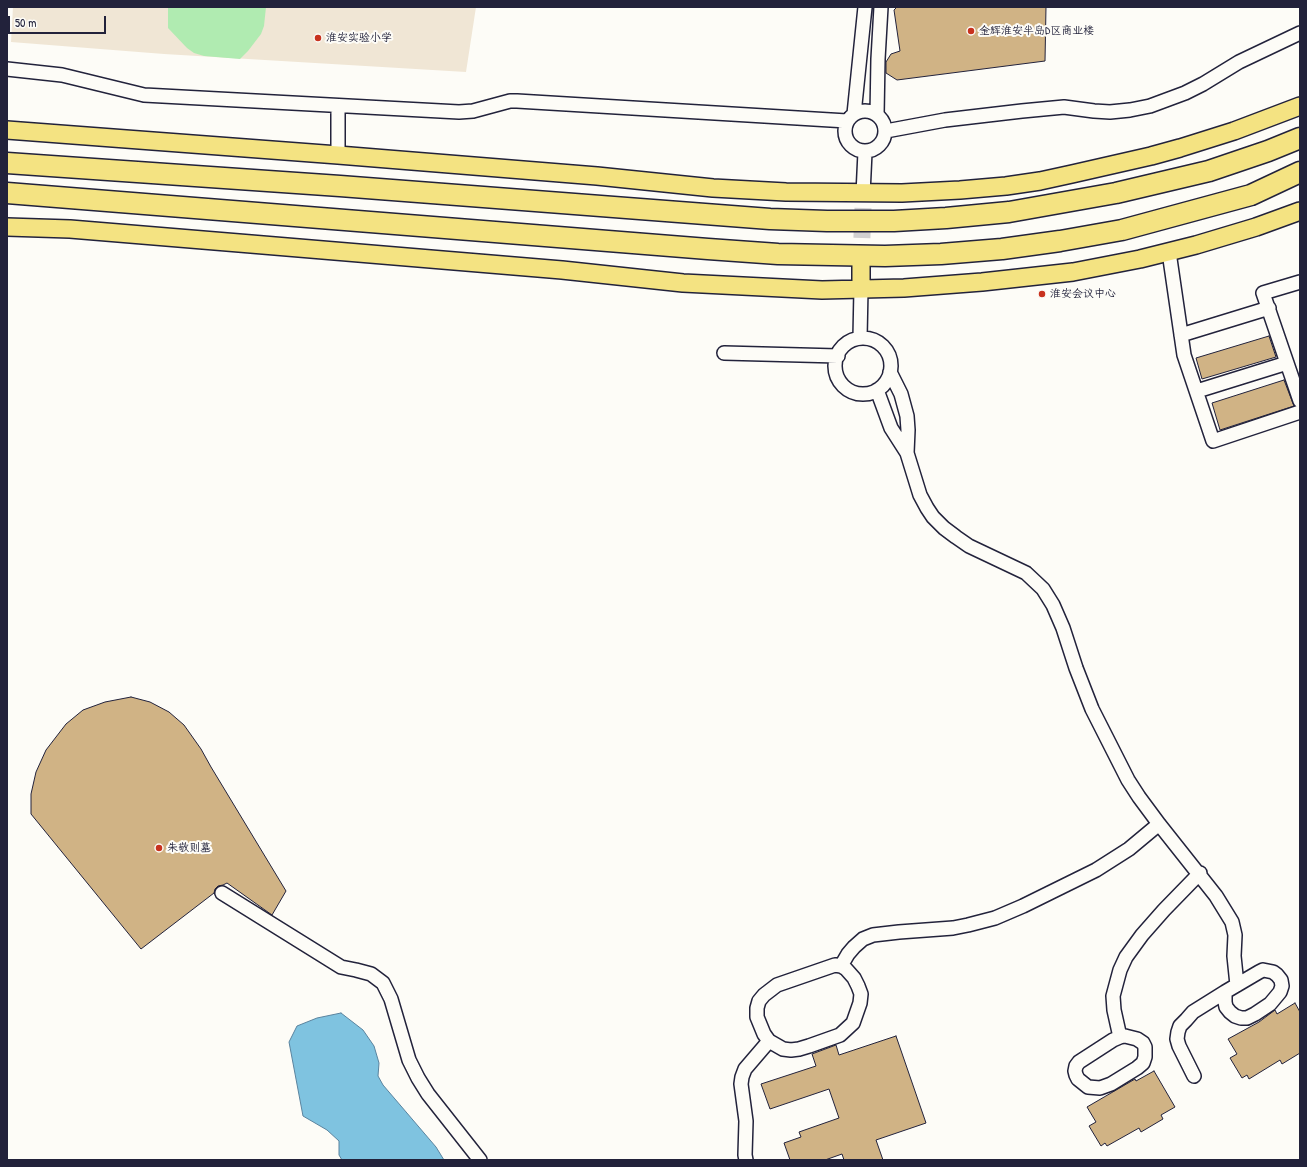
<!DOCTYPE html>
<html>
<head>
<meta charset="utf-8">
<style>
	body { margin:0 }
	#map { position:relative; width:1307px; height:1167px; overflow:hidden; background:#fdfcf7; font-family:"Patrick Hand",sans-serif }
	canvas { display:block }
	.frame { position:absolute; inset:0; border:8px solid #22223b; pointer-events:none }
	.scale { position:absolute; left:8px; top:16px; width:98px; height:18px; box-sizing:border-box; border:2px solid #22223b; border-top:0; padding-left:5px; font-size:12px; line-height:14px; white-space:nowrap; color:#22223b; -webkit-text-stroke:3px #fdfcf7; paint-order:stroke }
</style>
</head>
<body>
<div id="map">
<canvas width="1307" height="1167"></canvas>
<div class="frame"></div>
<div class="scale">50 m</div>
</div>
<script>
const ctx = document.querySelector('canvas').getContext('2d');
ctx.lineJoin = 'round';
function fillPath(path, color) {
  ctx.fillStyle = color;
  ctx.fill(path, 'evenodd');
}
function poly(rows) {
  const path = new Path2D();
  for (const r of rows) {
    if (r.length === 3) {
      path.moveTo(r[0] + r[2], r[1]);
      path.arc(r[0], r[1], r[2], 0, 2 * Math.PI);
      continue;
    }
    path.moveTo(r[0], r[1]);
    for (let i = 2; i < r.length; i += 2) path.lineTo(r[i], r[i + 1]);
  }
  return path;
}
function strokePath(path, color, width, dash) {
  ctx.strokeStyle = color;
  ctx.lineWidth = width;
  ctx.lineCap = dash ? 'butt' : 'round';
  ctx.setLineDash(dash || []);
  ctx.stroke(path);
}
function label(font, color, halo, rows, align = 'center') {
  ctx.font = font + ' "Patrick Hand","LXGW WenKai TC",sans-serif';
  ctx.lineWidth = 4;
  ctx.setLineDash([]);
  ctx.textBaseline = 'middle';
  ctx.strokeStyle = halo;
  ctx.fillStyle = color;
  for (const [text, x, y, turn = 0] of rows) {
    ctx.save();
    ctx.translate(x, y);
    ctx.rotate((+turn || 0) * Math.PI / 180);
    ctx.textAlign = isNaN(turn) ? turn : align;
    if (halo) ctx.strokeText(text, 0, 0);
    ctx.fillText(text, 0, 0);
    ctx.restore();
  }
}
const built = poly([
	[13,7,476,7,466,72,164,54,11,42]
]);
const green = poly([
	[168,7,266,7,264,26,261,34,248,51,240,59,204,56,194,53,187,48,168,28]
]);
const water = poly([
	[341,1013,363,1030,374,1046,379,1063,378,1076,383,1085,436,1147,444,1160,342,1160,339,1155,339,1141,327,1130,303,1116,289,1042,297,1026,317,1018,341,1013]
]);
const building = poly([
	[897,7,1046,7,1045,61,897,80,886,73,886,62,891,54,900,51,894,10,897,7],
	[1269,336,1276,357,1202,379,1196,358,1269,336],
	[1284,380,1294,406,1220,430,1212,403,1284,380],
	[131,697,150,702,169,712,184,725,201,749,211,767,286,891,272,915,227,883,223,885,218,886,215,889,214,893,141,949,31,814,31,794,36,772,46,750,66,724,83,710,105,702,131,697],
	[1295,1003,1300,1012,1300,1053,1282,1064,1280,1060,1249,1079,1247,1075,1242,1078,1230,1058,1237,1054,1228,1039,1259,1022,1275,1010,1277,1014,1295,1003],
	[896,1036,926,1123,876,1140,883,1160,844,1160,842,1154,825,1160,790,1160,784,1143,801,1137,799,1132,839,1118,829,1089,770,1109,761,1084,816,1066,812,1054,836,1045,839,1055,896,1036],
	[1154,1071,1175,1107,1161,1115,1163,1119,1141,1132,1139,1128,1107,1146,1105,1143,1101,1146,1089,1126,1096,1122,1087,1107,1135,1079,1136,1081,1154,1071]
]);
const majorTunnel = poly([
	[861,263,863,208]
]);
const minor = poly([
	[7,69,62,75,144,95,459,112,473,111,510,101,517,101,847,121],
	[865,131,20],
	[854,114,865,7],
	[877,115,878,59,881,7],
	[886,131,945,120,1022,111,1064,107,1094,111,1110,112,1130,110,1150,106,1185,93,1203,84,1239,62,1300,33],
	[338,155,338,106],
	[863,194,865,152],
	[1169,252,1184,355,1213,441,1300,412],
	[1300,282,1263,293,1300,401],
	[1181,335,1269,308],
	[860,338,861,289],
	[863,366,28],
	[724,353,838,356],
	[890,372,901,394,907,416,908,430,907,453],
	[877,390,891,428,907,453,920,495,927,508,933,517,944,528,956,537,969,546,1026,573,1043,589,1053,605,1063,628,1076,668,1092,709,1128,780,1139,797,1159,824,1216,896,1232,922,1235,935,1234,956,1237,985],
	[1197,391,1287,363],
	[222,893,341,967,356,970,371,974,383,983,391,999,409,1060,418,1078,428,1094,480,1160],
	[835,965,841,966,846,969,854,978,858,986,861,994,860,1003,853,1023,840,1035,809,1046,799,1049,791,1050,783,1049,769,1041,764,1034,757,1017,757,1008,759,1001,764,995,777,985,835,965],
	[841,966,848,954,854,947,863,939,873,935,899,932,953,928,968,925,995,918,1023,906,1096,870,1129,849,1159,824],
	[1125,1036,1137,1039,1143,1043,1145,1047,1145,1057,1143,1063,1137,1068,1111,1084,1100,1088,1088,1087,1078,1079,1076,1075,1075,1071,1076,1066,1079,1062,1113,1040,1120,1037,1125,1036],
	[1120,1037,1114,1010,1113,996,1120,970,1126,957,1142,935,1164,910,1200,873],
	[1194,1076,1179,1046,1177,1039,1178,1032,1180,1026,1186,1020,1193,1012,1225,992,1259,972,1263,970,1273,972,1277,975,1281,980,1282,986,1280,992,1270,1004,1255,1014,1247,1018,1241,1018,1235,1016,1230,1012,1226,1007,1225,1002,1225,992],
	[746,1160,745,1155,746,1121,741,1084,742,1077,745,1069,769,1041]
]);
const major = poly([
	[7,130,338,155,597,176,713,188,786,192,902,193,960,190,1006,186,1040,181,1072,174,1151,156,1180,148,1234,131,1300,106],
	[7,227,70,229,251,244,562,270,683,283,822,290,904,288,982,282,1073,272,1140,259,1196,245,1256,227,1300,211],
	[861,263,861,289]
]);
const highway = poly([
	[7,163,340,186,770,219,827,221,894,221,946,218,1009,212,1116,193,1209,171,1268,151,1300,138],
	[7,193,708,249,778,254,885,256,941,254,1002,249,1060,241,1122,230,1251,195,1300,172]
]);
const markers = [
	[971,31,4,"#c8321e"],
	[318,38,4,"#c8321e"],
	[1042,294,4,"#c8321e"],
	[159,848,4,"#c8321e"]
];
const poiNames = [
	["金辉淮安半岛D区商业楼",979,31],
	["淮安实验小学",326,38],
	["淮安会议中心",1050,294],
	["朱敬则墓",167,848]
];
fillPath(built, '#f0e6d5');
fillPath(green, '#b0ebb1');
fillPath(water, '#7fc3e0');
strokePath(water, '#5a839e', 1);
fillPath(building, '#d0b385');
strokePath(building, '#22223b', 1);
strokePath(majorTunnel, '#d1d0d1', 17, [17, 8]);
strokePath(minor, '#22223b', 16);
strokePath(major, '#22223b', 20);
strokePath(highway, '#22223b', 23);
strokePath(minor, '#fdfcf7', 13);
strokePath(major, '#f4e382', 17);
strokePath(highway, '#f4e382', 20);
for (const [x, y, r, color] of markers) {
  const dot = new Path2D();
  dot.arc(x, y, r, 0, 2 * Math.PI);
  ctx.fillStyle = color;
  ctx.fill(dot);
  strokePath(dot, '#fdfcf7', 1.5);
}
label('11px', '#22223b', '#fdfcf7', poiNames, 'left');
</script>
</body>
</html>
